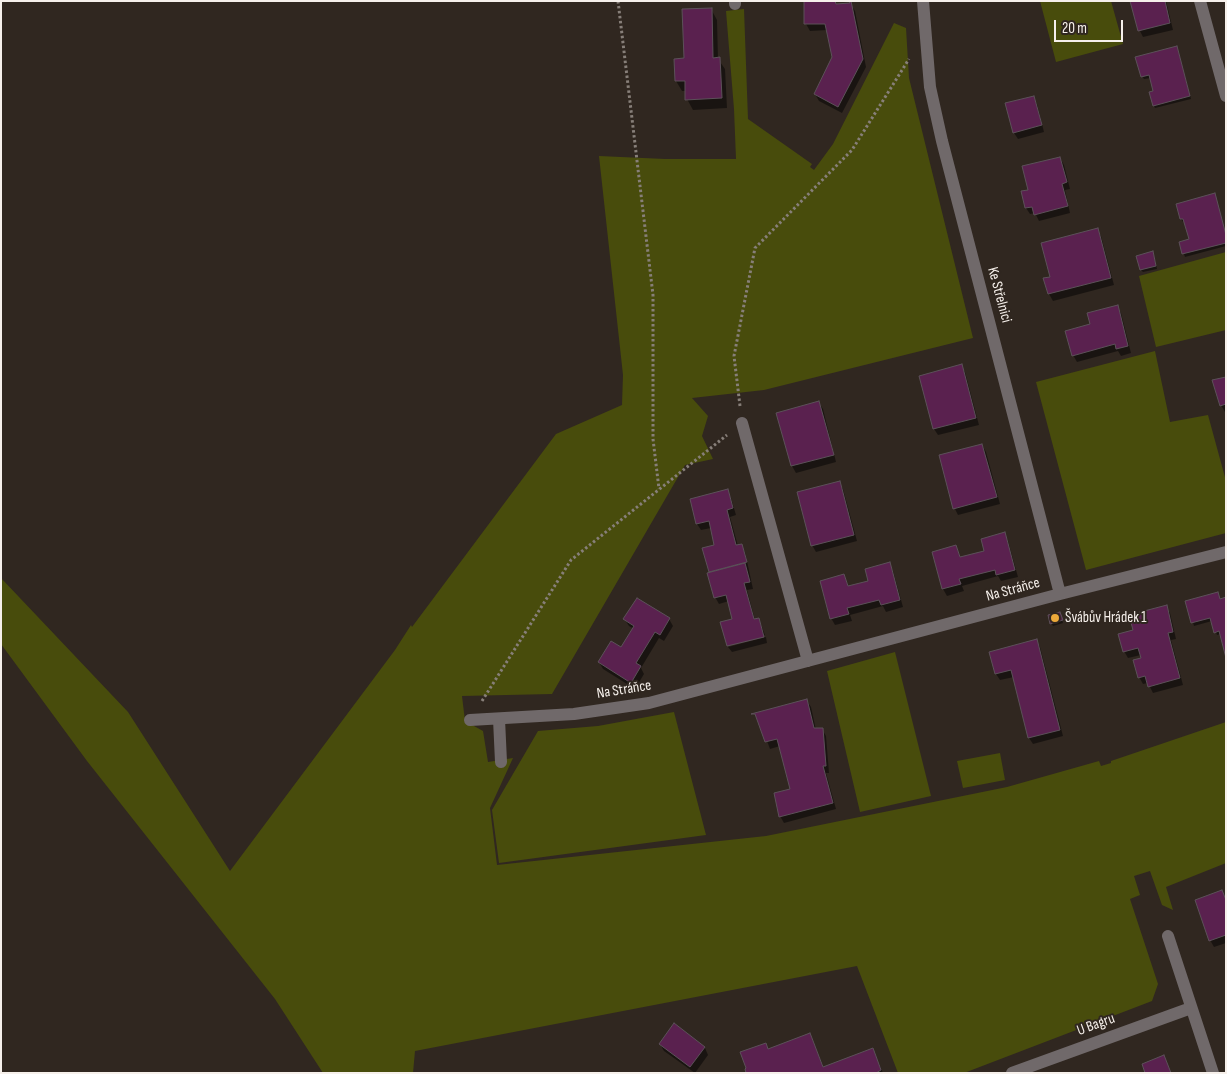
<!DOCTYPE html>
<html>
<head>
<meta charset="utf-8">
<style>
	body { margin:0 }
	#map { position:relative; width:1227px; height:1074px; overflow:hidden; background:#302720; font-family:"Sofia Sans Condensed",sans-serif }
	canvas { display:block }
	.frame { position:absolute; inset:0; border:2px solid #f6f0eb; pointer-events:none }
	.scale { position:absolute; left:1054px; top:20px; width:69px; height:22px; box-sizing:border-box; border:2px solid #f6f0eb; border-top:0; padding-left:6px; font-size:15px; line-height:18px; white-space:nowrap; color:#f6f0eb; -webkit-text-stroke:4px #302720; paint-order:stroke }
</style>
</head>
<body>
<div id="map">
<canvas width="1227" height="1074"></canvas>
<div class="frame"></div>
<div class="scale">20 m</div>
</div>
<script>
const ctx = document.querySelector('canvas').getContext('2d');
ctx.lineJoin = 'round';
function fillPath(path, color) {
  ctx.fillStyle = color;
  ctx.fill(path, 'evenodd');
}
function poly(rows) {
  const path = new Path2D();
  for (const r of rows) {
    path.moveTo(r[0], r[1]);
    for (let i = 2; i < r.length; i += 2) path.lineTo(r[i], r[i + 1]);
  }
  return path;
}
function strokePath(path, color, width, dash) {
  ctx.strokeStyle = color;
  ctx.lineWidth = width;
  ctx.lineCap = dash ? 'butt' : 'round';
  ctx.setLineDash(dash || []);
  ctx.stroke(path);
}
function label(font, color, halo, rows, align = 'center') {
  ctx.font = font + ' "Sofia Sans Condensed",sans-serif';
  ctx.lineWidth = 4;
  ctx.setLineDash([]);
  ctx.textBaseline = 'middle';
  ctx.strokeStyle = halo;
  ctx.fillStyle = color;
  for (const [text, x, y, turn = 0] of rows) {
    ctx.save();
    ctx.translate(x, y);
    ctx.rotate((+turn || 0) * Math.PI / 180);
    ctx.textAlign = isNaN(turn) ? turn : align;
    if (halo) ctx.strokeText(text, 0, 0);
    ctx.fillText(text, 0, 0);
    ctx.restore();
  }
}
const green = poly([
	[1040,1,1111,1,1123,44,1056,62],
	[744,9,748,119,812,164,810,167,814,170,833,144,894,23,906,28,909,78,973,338,764,390,692,398,708,416,702,436,713,459,685,465,552,694,462,696,465,721,483,731,488,762,513,758,490,808,497,865,766,836,1007,787,1099,761,1101,766,1111,763,1111,761,1226,722,1226,863,1166,887,1173,910,1162,905,1150,871,1134,876,1140,895,1130,899,1158,984,1152,1001,964,1073,898,1073,857,966,415,1051,413,1073,323,1073,275,999,87,761,1,644,1,578,128,712,230,871,395,650,411,625,412,627,556,434,622,405,623,375,599,156,665,159,736,159,734,109,726,11],
	[1226,252,1226,330,1156,347,1139,276],
	[1155,351,1170,422,1208,415,1226,481,1226,533,1086,570,1036,382],
	[895,652,931,796,860,812,827,671],
	[674,712,706,835,499,863,492,810,538,731,598,726],
	[1000,753,1005,780,963,788,957,761]
]);
const shadow = poly([
	[1132,1,1166,1,1173,30,1143,37,1140,31],
	[836,5,851,5,855,11,866,67,842,113,819,101,815,94,834,58,828,30,810,31,806,24],
	[711,9,717,20,718,59,725,69,727,108,693,110,687,99,686,91,682,91,676,81,676,60,686,60],
	[1178,50,1191,99,1155,108,1154,106,1154,92,1151,78,1144,79,1142,76],
	[1033,97,1037,104,1044,132,1018,139,1014,133,1006,104],
	[1060,158,1064,165,1070,189,1065,190,1070,213,1039,221,1035,213,1030,214,1026,208,1029,191],
	[1177,204,1226,235,1226,246,1185,257,1180,243,1190,240,1185,221,1183,222,1181,219],
	[1097,230,1101,236,1114,285,1053,301,1049,294,1045,279,1051,278],
	[1154,256,1157,269,1143,272,1141,270],
	[1117,306,1121,313,1131,353,1121,356,1118,351,1077,362,1073,355,1092,325],
	[961,366,965,372,979,425,938,435,934,429,920,377],
	[1226,378,1226,412,1225,412,1221,405],
	[819,403,823,409,836,462,796,473,792,466,778,413],
	[982,445,986,452,1000,504,958,515,955,509],
	[839,482,843,489,857,541,816,552,812,545],
	[727,491,731,498,736,515,730,517,738,546,741,545,745,552,753,589,747,590,755,620,759,619,765,635,728,645,734,619,729,601,719,604,715,597,704,549,716,546,711,528,701,530,697,524],
	[1005,534,1008,541,1018,577,1001,581,998,576,962,586,964,591,947,596,943,589,933,553,956,547,961,558,985,552],
	[889,564,893,571,903,607,886,612,883,606,850,615,852,621,835,625,831,618,844,576,849,587,870,582],
	[637,599,669,619,673,626,664,641,659,638,641,668,644,674,635,689,603,669,599,662,622,649,634,629,629,626,625,620],
	[1220,600,1221,634,1217,635,1212,621,1194,626,1187,602],
	[1166,607,1170,613,1176,639,1171,640,1183,685,1153,693,1148,683,1143,684,1139,677,1142,659,1141,655,1128,658,1124,651,1135,631],
	[1061,616,1063,623,1053,626,1051,623],
	[766,637,767,643,732,652,728,647],
	[1037,641,1040,647,1063,736,1033,744,1029,738,1014,677,1000,680,996,674,991,653],
	[807,701,811,707,816,730,822,729,826,736,829,773,826,773,836,809,784,823,780,816,791,790,780,746,770,749,757,714],
	[1222,892,1226,899,1226,943,1214,947,1210,940],
	[674,1025,705,1048,708,1055,695,1073,664,1051,660,1044],
	[810,1034,824,1068,873,1050,883,1073,749,1073,769,1050]
]);
const building = poly([
	[804,1,835,1,836,4,850,3,849,1,851,1,863,59,838,107,814,94,832,57,825,24,804,24,804,1],
	[1130,1,1165,1,1170,23,1138,31,1130,1],
	[712,8,713,58,720,57,722,98,685,100,685,81,675,81,674,59,684,58,682,9,712,8],
	[1177,46,1190,96,1153,106,1149,92,1153,91,1149,75,1141,77,1135,57,1177,46],
	[1034,96,1042,125,1013,133,1005,103,1034,96],
	[1060,157,1067,182,1062,184,1068,206,1034,215,1032,207,1025,208,1021,191,1028,190,1022,166,1060,157],
	[1215,193,1226,235,1226,243,1182,254,1179,242,1189,239,1183,219,1180,219,1176,204,1215,193],
	[1098,228,1111,278,1048,294,1043,278,1050,277,1041,243,1098,228],
	[1153,251,1156,266,1140,270,1136,256,1153,251],
	[1118,305,1128,346,1116,349,1115,344,1072,356,1065,331,1090,324,1087,313,1118,305],
	[962,364,976,418,933,429,919,376,962,364],
	[1226,377,1226,404,1220,406,1212,380,1226,377],
	[819,401,834,455,791,466,776,413,819,401],
	[982,444,997,497,953,509,939,455,982,444],
	[840,481,854,535,811,546,797,492,840,481],
	[728,489,733,508,727,510,736,545,742,544,747,562,709,572,702,548,714,545,709,521,696,524,690,499,728,489],
	[1005,532,1015,570,996,575,995,570,959,579,961,584,942,589,932,552,956,545,960,557,984,551,981,539,1005,532],
	[890,562,900,600,881,605,879,600,847,608,849,614,830,619,820,581,844,574,848,586,868,581,865,569,890,562],
	[745,563,750,582,744,583,754,619,759,618,764,637,727,646,720,622,732,619,726,595,714,598,707,573,745,563],
	[1218,592,1220,599,1226,597,1226,658,1219,631,1214,633,1210,618,1191,623,1185,601,1218,592],
	[637,598,670,618,660,635,655,632,636,663,641,666,631,683,598,662,611,641,621,647,634,626,623,619,637,598],
	[1167,605,1173,632,1168,633,1180,678,1148,687,1145,676,1138,678,1133,660,1141,658,1138,648,1123,652,1118,634,1133,630,1129,615,1167,605],
	[1060,612,1063,620,1050,624,1048,615,1060,612],
	[1037,639,1060,730,1028,738,1011,670,995,674,989,652,1037,639],
	[807,699,814,728,823,728,826,766,823,766,833,803,779,817,774,793,790,789,777,739,765,742,755,714,751,714,807,699],
	[1222,890,1226,900,1226,935,1209,941,1195,900,1222,890],
	[674,1023,705,1047,690,1067,659,1044,674,1023],
	[810,1033,823,1067,873,1048,881,1070,876,1073,746,1073,745,1069,746,1068,740,1052,766,1043,768,1049,810,1033],
	[1164,1055,1171,1073,1145,1073,1142,1064,1164,1055]
]);
const path = poly([
	[618,1,653,295,653,439,659,489],
	[740,406,734,356,755,248,852,150,909,59],
	[482,701,571,560,727,435]
]);
const minor = poly([
	[735,1,735,4],
	[923,1,930,87,942,141,1060,594],
	[1200,1,1226,96],
	[742,423,808,661],
	[499,719,501,762],
	[470,720,574,714,649,703,1060,594,1226,552],
	[1168,936,1213,1073],
	[1012,1073,1191,1008]
]);
const markers = [
	[1055,618,5,"#eca93a"]
];
const streetNames = [
	["Ke Střelnici",999,295,75],
	["Na Stráňce",1013,590,-15],
	["Na Stráňce",624,690,-9],
	["U Bagru",1096,1025,-20]
];
const poiNames = [
	["Švábův Hrádek 1",1065,618]
];
fillPath(green, '#484c0c');
fillPath(shadow, '#0007');
fillPath(building, '#5a214f');
strokePath(building, '#5c5159', 1);
strokePath(path, '#877f79', 3, [2.5, 2.5]);
strokePath(minor, '#70696a', 12);
for (const [x, y, r, color] of markers) {
  const dot = new Path2D();
  dot.arc(x, y, r, 0, 2 * Math.PI);
  ctx.fillStyle = color;
  ctx.fill(dot);
  strokePath(dot, '#302720', 2);
}
label('15px', '#f6f0eb', '#302720', streetNames);
label('15px', '#f6f0eb', '#302720', poiNames, 'left');
</script>
</body>
</html>
